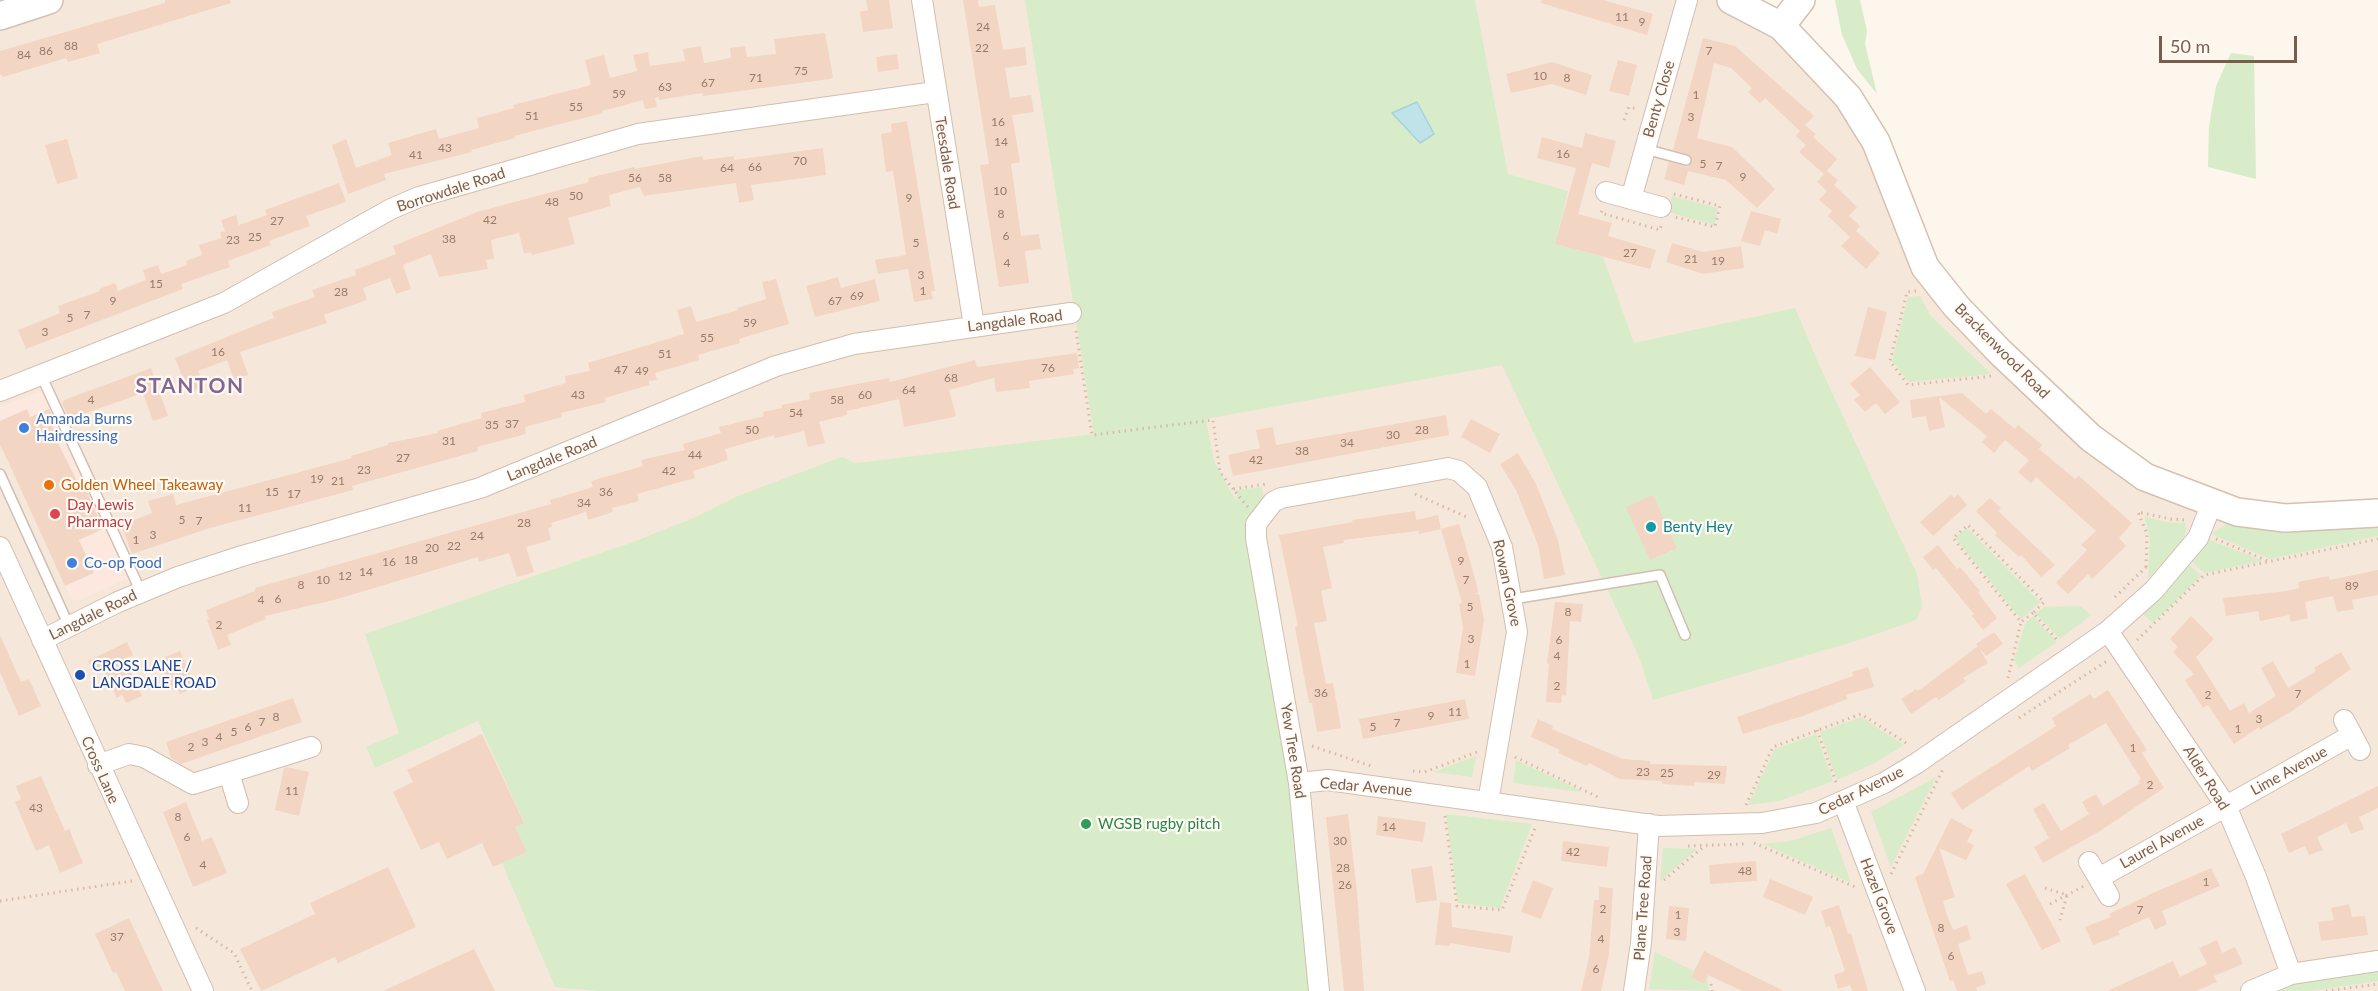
<!DOCTYPE html>
<html>
<head>
<meta charset="utf-8">
<style>
	body { margin:0 }
	#map { position:relative; width:2378px; height:991px; overflow:hidden; background:#fdf6ec; font-family:Lato,sans-serif }
	canvas { display:block }
	.scale { position:absolute; left:2159px; top:36px; width:138px; height:27px; box-sizing:border-box; border:3px solid #7a5c4d; border-top:0; padding-left:8px; font-size:18px; line-height:21px; white-space:nowrap; color:#7a5c4d; -webkit-text-stroke:4px #fffaf3; paint-order:stroke }
</style>
</head>
<body>
<div id="map">
<canvas width="2378" height="991"></canvas>
<div class="scale">50 m</div>
</div>
<script>
const ctx = document.querySelector('canvas').getContext('2d');
ctx.lineJoin = 'round';
function fillPath(path, color) {
  ctx.fillStyle = color;
  ctx.fill(path, 'evenodd');
}
function poly(rows) {
  const path = new Path2D();
  for (const r of rows) {
    path.moveTo(r[0], r[1]);
    for (let i = 2; i < r.length; i += 2) path.lineTo(r[i], r[i + 1]);
  }
  return path;
}
function strokePath(path, color, width, dash) {
  ctx.strokeStyle = color;
  ctx.lineWidth = width;
  ctx.lineCap = dash ? 'butt' : 'round';
  ctx.setLineDash(dash || []);
  ctx.stroke(path);
}
function label(font, color, halo, rows, align = 'center') {
  ctx.font = font + ' Lato,sans-serif';
  ctx.lineWidth = 4.5;
  ctx.setLineDash([]);
  ctx.textBaseline = 'middle';
  ctx.strokeStyle = halo;
  ctx.fillStyle = color;
  for (const [text, x, y, turn = 0] of rows) {
    ctx.save();
    ctx.translate(x, y);
    ctx.rotate((+turn || 0) * Math.PI / 180);
    ctx.textAlign = isNaN(turn) ? turn : align;
    if (halo) ctx.strokeText(text, 0, 0);
    ctx.fillText(text, 0, 0);
    ctx.restore();
  }
}
const residential = poly([
	[0,0,1720,0,1756,17,1844,100,1906,229,2084,444,2233,514,2378,516,2378,991,0,991]
]);
const commercial = poly([
	[42,391,130,577,78,601,71,598,0,444,0,407]
]);
const green = poly([
	[1025,0,1475,0,1508,174,1568,191,1555,244,1603,257,1634,343,1795,308,1820,367,1917,574,1922,606,1916,620,1853,642,1653,700,1639,657,1502,365,1206,419,1214,461,1236,501,1237,490,1262,487,1264,503,1249,522,1292,786,1313,991,597,991,555,987,502,863,527,852,515,827,524,822,478,721,375,768,366,747,399,733,365,634,633,542,696,517,738,496,842,457,855,463,865,462,1094,434],
	[1835,0,1860,0,1867,31,1865,44,1877,94,1857,69,1842,35],
	[2231,53,2254,56,2256,179,2208,167,2209,126,2216,86],
	[1672,196,1718,208,1714,225,1668,212],
	[1920,296,1930,315,1991,374,1909,382,1892,361,1908,297],
	[2144,516,2166,522,2185,523,2186,530,2182,542,2148,579,2150,538],
	[2378,522,2378,536,2270,559,2211,534,2227,524,2236,523],
	[1967,528,2040,602,2021,619,1955,538],
	[2208,539,2263,561,2204,573,2190,560],
	[2187,563,2201,576,2153,623,2140,611],
	[2080,606,2091,615,2060,639,2035,613,2044,607],
	[2033,616,2057,642,2019,668,2014,660,2025,624],
	[1861,717,1904,745,1875,763,1837,780,1820,732],
	[1816,734,1833,781,1779,801,1748,805,1775,749],
	[1476,756,1472,777,1433,772],
	[1516,760,1580,790,1580,792,1513,783],
	[1936,777,1891,867,1871,812],
	[1446,814,1532,824,1500,908,1458,903],
	[1831,828,1851,883,1763,844,1790,841],
	[1663,848,1697,849,1660,881],
	[1655,952,1694,971,1691,978,1703,984,1707,978,1709,991,1649,989],
	[2378,969,2378,981,2310,991,2268,991,2284,982]
]);
const water = poly([
	[1417,102,1434,134,1420,143,1392,113,1417,102]
]);
const building = poly([
	[165,0,230,0,231,3,97,44,100,53,68,62,66,58,3,77,0,74,0,51,165,3],
	[866,0,889,0,893,28,863,32,860,12,868,10],
	[963,0,978,0,979,7,995,5,1003,50,1025,47,1027,65,1005,68,1010,98,1031,95,1034,112,1012,115,1020,162,1011,164,1021,236,1039,234,1041,249,1025,251,1029,283,999,287,980,165,989,164],
	[1542,0,1603,0,1653,14,1647,35,1541,3],
	[825,33,833,77,830,79,703,96,702,93,659,100,659,97,655,98,657,107,645,109,643,100,629,104,602,111,603,113,514,136,515,138,471,150,472,152,384,174,386,180,348,194,332,145,346,139,356,168,392,155,388,143,436,129,439,139,479,128,477,118,514,108,513,105,591,85,585,60,604,55,610,78,637,71,633,55,648,52,650,66,685,61,683,49,701,46,704,63,731,58,730,48,745,46,747,57,776,54,774,39],
	[1703,38,1735,46,1814,116,1805,125,1816,134,1813,137,1837,159,1824,174,1799,152,1806,145,1796,136,1800,131,1765,98,1760,103,1748,92,1752,88,1731,68,1714,63,1697,138,1732,147,1775,189,1757,208,1726,180,1688,171,1684,185,1664,179,1669,162,1687,167,1692,162,1690,155,1673,150],
	[897,54,899,69,878,72,876,57],
	[1618,60,1637,65,1629,96,1609,91],
	[1552,62,1592,75,1586,95,1552,84,1511,93,1506,74],
	[907,121,935,291,931,291,933,299,914,302,908,269,878,274,875,260,906,255,893,171,886,172,881,134,892,132,891,124],
	[1585,133,1616,141,1609,168,1592,163,1578,214,1612,223,1608,236,1656,250,1650,269,1555,244,1576,168,1537,158,1542,137,1582,148],
	[67,139,78,178,57,184,45,145],
	[823,148,826,175,751,185,754,200,739,203,736,183,644,196,640,187,609,195,611,206,568,218,575,244,532,255,531,252,524,254,519,233,491,240,494,259,486,260,488,269,439,277,431,254,403,265,411,289,396,294,390,278,363,288,367,300,324,315,327,323,240,352,248,375,234,380,227,360,198,371,204,386,189,393,175,358,274,318,272,312,315,297,312,290,356,275,355,270,396,254,393,246,477,212,589,182,588,178,634,167,635,169,702,156,703,160,734,156,734,160],
	[1827,171,1838,180,1834,185,1857,207,1849,216,1860,226,1856,231,1880,253,1866,269,1841,246,1850,237,1828,216,1832,211,1819,200,1827,191,1817,182],
	[339,183,346,202,306,216,310,226,269,241,271,245,228,261,230,267,181,284,183,289,26,349,18,330,60,313,58,306,100,291,99,289,115,283,118,291,146,280,143,270,158,265,161,274,187,265,186,261,202,255,199,245,222,238,220,232,225,231,221,220,236,215,239,225,267,215,265,210],
	[1751,211,1781,219,1777,234,1765,230,1760,246,1741,241],
	[1672,243,1703,252,1741,246,1744,268,1703,274,1666,262],
	[838,277,841,288,875,279,880,301,815,317,806,286],
	[776,279,789,324,739,339,740,343,698,355,699,360,655,373,657,380,649,381,649,385,605,398,606,402,561,413,562,417,525,427,526,434,477,447,478,451,352,486,353,490,210,528,132,554,121,525,152,513,148,501,173,494,176,505,352,458,351,456,388,445,388,443,438,433,437,431,482,418,481,413,525,402,524,395,566,383,565,376,590,371,588,363,684,334,677,310,691,306,696,322,738,310,737,308,766,299,762,282],
	[1868,307,1887,312,1875,360,1855,356],
	[1077,353,1079,368,1073,369,1074,374,1029,381,1030,388,996,392,994,378,949,390,956,416,949,418,904,427,899,399,847,411,847,415,819,422,825,443,808,447,804,431,775,438,774,435,725,449,728,460,693,471,695,478,637,494,639,501,612,508,613,512,588,520,586,512,551,523,552,527,548,528,551,540,526,547,534,572,517,577,509,553,479,562,478,557,334,600,265,616,266,619,227,635,231,645,218,650,207,620,209,619,206,610,255,591,255,588,551,504,550,500,593,487,591,481,643,466,641,460,685,450,683,444,721,433,719,427,764,416,763,412,782,408,782,405,810,399,809,393,889,378,890,382,975,360,977,367],
	[1870,367,1900,402,1885,414,1876,403,1865,412,1854,400,1860,395,1850,384],
	[151,368,168,416,153,421,143,393,69,419,62,403,64,400],
	[1962,393,1986,414,1991,409,2015,429,2018,425,2042,445,2039,449,2075,479,2079,476,2132,523,2119,538,2126,546,2092,579,2088,574,2068,594,2056,583,2087,550,2081,545,2096,531,2036,477,2031,483,2018,472,2029,460,2005,440,1994,453,1982,442,1987,436,1939,397,1945,427,1929,431,1926,416,1912,418,1910,400],
	[27,409,30,417,49,409,56,423,52,425,58,443,82,491,86,489,103,529,79,540,94,573,65,586,0,444,0,421],
	[1446,415,1449,435,1233,476,1228,455,1260,448,1256,430,1273,427,1276,445],
	[1471,419,1500,434,1490,453,1461,437],
	[1518,453,1536,484,1558,540,1565,575,1544,579,1538,545,1516,490,1500,464],
	[1958,494,1967,505,1933,536,1920,522,1951,495,1954,498],
	[1653,495,1677,548,1650,560,1626,507],
	[1990,498,2001,508,1998,511,2055,565,2041,577,2021,555,2019,557,1995,535,1997,533,1976,511],
	[1415,511,1416,520,1438,515,1441,529,1419,534,1417,523,1418,531,1343,540,1344,543,1323,547,1332,588,1321,591,1327,621,1314,623,1326,684,1333,683,1341,728,1317,732,1312,703,1309,703,1295,627,1298,626,1279,535,1353,522,1352,520],
	[1459,524,1477,585,1478,593,1474,594,1479,594,1484,620,1475,676,1456,673,1463,627,1459,604,1462,603,1441,529],
	[1938,545,1957,569,1960,567,1980,591,1978,593,1997,618,1983,630,1972,616,1974,614,1936,568,1933,570,1923,557],
	[2378,570,2378,595,2352,600,2354,609,2337,612,2333,596,2305,602,2308,618,2291,622,2289,615,2260,621,2258,611,2226,616,2223,598,2287,591,2299,588,2298,582,2329,576,2330,580],
	[1555,602,1583,604,1581,622,1570,621,1566,696,1562,695,1561,703,1546,702,1549,664,1547,663],
	[2191,616,2214,639,2196,657,2230,711,2244,703,2249,713,2276,696,2261,668,2273,661,2288,688,2316,671,2314,668,2341,652,2351,669,2292,711,2260,730,2259,727,2234,744,2208,705,2203,708,2185,680,2194,674,2173,652,2178,647,2170,639],
	[1994,632,2003,644,1986,656,1976,644],
	[0,635,21,682,29,679,41,706,19,716,0,672],
	[127,642,133,655,125,659,142,696,126,703,122,695,117,698,103,668,94,672,88,661],
	[1978,646,1988,663,1963,678,1966,681,1939,700,1936,697,1911,714,1901,699,1916,689,1918,691],
	[180,651,195,687,180,694,177,687,172,690,159,660],
	[1868,667,1874,687,1846,695,1847,699,1803,716,1743,734,1737,717,1853,676,1852,672],
	[2108,690,2147,750,2142,753,2164,788,2100,831,2043,863,2034,847,2049,838,2033,809,2044,803,2061,831,2089,814,2082,802,2096,794,2103,806,2140,783,2138,781,2141,779,2106,723,2068,745,2070,748,2032,771,2029,766,1962,810,1951,793,2056,726,2052,718,2090,694,2094,699],
	[293,698,302,722,181,764,171,758,166,742],
	[1465,699,1469,719,1363,739,1359,719],
	[1538,719,1553,726,1552,729,1623,759,1650,761,1650,764,1727,766,1725,784,1694,782,1694,786,1662,784,1662,781,1620,779,1589,763,1587,766,1558,753,1560,750,1531,737],
	[482,734,524,823,515,827,527,852,493,867,482,843,447,859,439,842,421,850,393,792,413,782,407,770],
	[287,767,309,772,299,816,275,810,284,768],
	[41,776,65,831,69,829,83,863,60,873,49,845,36,851,15,802,21,799,16,786],
	[2378,786,2378,808,2359,817,2364,829,2351,834,2346,823,2317,837,2323,850,2309,855,2305,846,2289,853,2281,834],
	[186,802,202,841,212,837,227,873,193,887,163,812],
	[1348,814,1357,892,1364,991,1344,991,1326,817],
	[1378,816,1426,822,1423,842,1376,835],
	[1951,818,1973,830,1967,842,1974,845,1966,860,1939,848,1955,897,1943,901,1947,915,1953,930,1967,925,1971,939,1958,944,1963,960,1968,975,1982,971,1986,984,1976,988,1977,991,1957,991,1953,980,1950,981,1915,877,1923,874],
	[1563,841,1609,847,1607,867,1561,861],
	[1756,861,1757,881,1710,884,1709,865],
	[1432,866,1437,900,1416,903,1411,869],
	[388,867,416,927,338,963,335,957,261,991,240,949,315,914,310,903],
	[2211,868,2220,886,2162,911,2167,924,2155,930,2149,917,2118,931,2120,935,2093,945,2085,927,2111,917,2109,914,2153,893],
	[2025,874,2061,941,2042,950,2006,884],
	[1770,879,1813,897,1805,915,1763,897],
	[1533,880,1553,888,1541,919,1521,912],
	[1599,887,1613,888,1609,954,1601,991,1581,991,1589,958,1594,900,1599,900],
	[1440,902,1451,903,1452,927,1513,936,1510,953,1450,943,1450,946,1435,945],
	[2349,904,2352,917,2365,916,2368,935,2321,941,2318,922,2334,920,2331,908],
	[1839,905,1848,934,1851,933,1868,991,1852,991,1850,985,1838,989,1834,975,1845,971,1830,926,1826,927,1821,911],
	[1669,906,1689,908,1686,941,1666,939],
	[129,918,152,968,163,991,125,991,116,972,113,973,95,934],
	[2217,940,2222,953,2235,947,2243,964,2214,976,2217,982,2196,991,2107,991,2173,961,2180,977,2194,970,2207,964,2199,948],
	[474,949,495,991,383,991],
	[1704,951,1743,971,1784,991,1742,991,1708,975,1704,984,1691,978]
]);
const path = poly([
	[1624,120,1629,107,1638,109],
	[1674,194,1720,206,1715,227,1675,217],
	[1602,211,1601,213,1660,230,1661,226],
	[1916,291,1907,292,1890,361,1908,385,1992,376],
	[1076,331,1092,435,1213,420,1220,472,1233,489],
	[1415,494,1469,518],
	[1248,507,1233,489,1266,484],
	[2216,539,2268,561],
	[2146,567,2147,534,2138,512,2170,519,2185,520],
	[2115,597,2146,567,2146,571],
	[2033,613,2021,622,1953,538,1968,525,2044,602,2033,613,2059,642],
	[2137,640,2204,575,2378,539],
	[2008,678,2021,622],
	[2019,718,2107,661],
	[1817,730,1837,785],
	[1312,746,1371,766],
	[1515,757,1600,798],
	[1413,771,1424,772],
	[1425,772,1477,752],
	[1746,805,1773,747,1861,714,1909,745],
	[1445,816,1457,906,1502,910,1535,828],
	[1754,843,1855,887],
	[1688,846,1745,844],
	[1891,874,1944,767],
	[1664,880,1702,848],
	[2045,888,2067,895,2060,920],
	[0,901,132,881],
	[2050,904,2084,886],
	[196,928,234,953,252,991],
	[1711,984,1712,991],
	[2326,991,2378,984]
]);
const lane = poly([
	[1645,149,1686,160],
	[41,375,141,592],
	[0,474,69,626],
	[1513,599,1660,575,1685,635]
]);
const street = poly([
	[922,0,974,326],
	[1606,192,1661,207],
	[1631,199,1687,0],
	[0,391,224,303,391,209,419,197,638,134,935,92],
	[0,547,203,991],
	[2108,631,2226,806,2256,877,2291,974],
	[42,640,118,602,178,577,242,556,480,488,776,366,854,344,1071,313],
	[2344,720,2360,750],
	[98,765,129,754,144,757,193,784,311,747],
	[229,773,238,803],
	[1299,783,1328,780,1658,826,1762,823,1816,813,1884,783,1917,763,2108,631,2154,590,2198,538,2212,503],
	[1843,801,1915,991],
	[2089,862,2109,896],
	[2099,878,2352,735],
	[1319,991,1299,783,1256,538,1256,524,1273,502,1281,498,1448,468,1459,471,1477,487,1502,547,1517,632,1488,802],
	[1634,991,1641,943,1649,824],
	[2251,991,2291,974,2378,961]
]);
const secondary = poly([
	[1731,0,1781,26,1848,97,1876,142,1925,267,1956,306,2000,352,2091,438,2145,477,2237,512,2285,518,2378,513],
	[0,16,49,0],
	[1781,26,1801,0]
]);
const markers = [
	[24,428,6,"#3f7fe0"],
	[49,485,6,"#e8710a"],
	[55,514,6,"#e0444e"],
	[1651,527,6,"#0f9aa8"],
	[72,563,6,"#3f7fe0"],
	[80,675,6,"#1a4fb4"],
	[1086,824,6,"#2e9e5b"]
];
const numberNames = [
	["11",1622,17],
	["9",1642,22],
	["24",983,27],
	["88",71,46],
	["22",982,48],
	["86",46,51],
	["7",1709,51],
	["84",24,55],
	["75",801,71],
	["10",1540,76],
	["71",756,78],
	["8",1567,78],
	["67",708,83],
	["63",665,87],
	["59",619,94],
	["1",1696,95],
	["55",576,107],
	["51",532,116],
	["3",1691,117],
	["16",998,122],
	["14",1001,142],
	["43",445,148],
	["16",1563,154],
	["41",416,155],
	["70",800,161],
	["5",1703,164],
	["7",1719,166],
	["66",755,167],
	["64",727,168],
	["9",1743,177],
	["56",635,178],
	["58",665,178],
	["10",1000,191],
	["50",576,196],
	["9",909,198],
	["48",552,202],
	["8",1001,214],
	["42",490,220],
	["27",277,221],
	["6",1006,236],
	["25",255,237],
	["38",449,239],
	["23",233,240],
	["5",916,243],
	["27",1630,253],
	["21",1691,259],
	["19",1718,261],
	["4",1007,263],
	["3",921,275],
	["15",156,284],
	["1",923,291],
	["28",341,292],
	["69",857,296],
	["9",113,301],
	["67",835,301],
	["7",87,315],
	["5",70,318],
	["59",750,323],
	["3",45,332],
	["55",707,338],
	["16",218,352],
	["51",665,354],
	["76",1048,368],
	["47",621,370],
	["49",642,371],
	["68",951,378],
	["64",909,390],
	["43",578,395],
	["60",865,395],
	["4",91,400],
	["58",837,400],
	["54",796,413],
	["37",512,424],
	["35",492,425],
	["50",752,430],
	["28",1422,430],
	["30",1393,435],
	["31",449,441],
	["34",1347,443],
	["38",1302,451],
	["44",695,455],
	["27",403,458],
	["42",1256,460],
	["23",364,470],
	["42",669,471],
	["19",317,479],
	["21",338,481],
	["15",272,492],
	["36",606,492],
	["17",294,494],
	["34",584,503],
	["11",245,508],
	["5",182,520],
	["7",199,521],
	["28",524,523],
	["3",153,535],
	["24",477,536],
	["1",136,540],
	["22",454,546],
	["20",432,548],
	["18",411,560],
	["9",1461,561],
	["16",389,562],
	["14",366,572],
	["12",345,576],
	["10",323,580],
	["7",1466,580],
	["8",301,585],
	["89",2352,586],
	["6",278,599],
	["4",261,600],
	["5",1470,607],
	["8",1568,612],
	["2",219,625],
	["3",1471,639],
	["6",1559,640],
	["4",1557,656],
	["1",1467,664],
	["2",1557,686],
	["36",1321,693],
	["7",2298,694],
	["2",2208,695],
	["11",1455,712],
	["9",1431,716],
	["8",276,717],
	["3",2259,719],
	["7",262,722],
	["7",1397,723],
	["6",248,727],
	["5",1373,727],
	["1",2238,729],
	["5",234,732],
	["4",219,737],
	["3",205,742],
	["2",191,747],
	["1",2133,748],
	["23",1643,772],
	["25",1667,773],
	["29",1714,775],
	["2",2150,785],
	["11",292,791],
	["43",36,808],
	["8",178,817],
	["14",1389,827],
	["6",187,837],
	["30",1340,841],
	["42",1573,852],
	["4",203,865],
	["28",1343,868],
	["48",1745,871],
	["1",2206,882],
	["26",1345,885],
	["2",1603,909],
	["7",2140,910],
	["1",1678,915],
	["8",1941,928],
	["3",1677,932],
	["37",117,937],
	["4",1601,939],
	["6",1951,956],
	["6",1596,969]
];
const streetNames = [
	["Benty Close",1659,99,-74],
	["Teesdale Road",947,163,81],
	["Borrowdale Road",451,190,-18],
	["Langdale Road",1015,321,-7],
	["Brackenwood Road",2002,351,45],
	["Langdale Road",552,459,-22],
	["Rowan Grove",1507,583,78],
	["Langdale Road",93,615,-26],
	["Yew Tree Road",1293,751,81],
	["Cross Lane",100,770,66],
	["Lime Avenue",2289,771,-29],
	["Alder Road",2206,778,58],
	["Cedar Avenue",1366,787,5],
	["Cedar Avenue",1861,791,-26],
	["Laurel Avenue",2162,842,-29],
	["Hazel Grove",1879,896,69],
	["Plane Tree Road",1643,908,-86]
];
const shopNames = [
	["Amanda Burns",36,419],
	["Hairdressing",36,436],
	["Co-op Food",84,563]
];
const foodNames = [
	["Golden Wheel Takeaway",61,485]
];
const healthNames = [
	["Day Lewis",67,505],
	["Pharmacy",67,522]
];
const cultureNames = [
	["Benty Hey",1663,527]
];
const transitNames = [
	["CROSS LANE /",92,666],
	["LANGDALE ROAD",92,683]
];
const leisureNames = [
	["WGSB rugby pitch",1098,824]
];
const districtNames = [
	["STANTON",190,386]
];
fillPath(residential, '#f5e8da');
fillPath(commercial, '#fde8e0');
fillPath(green, '#d8ecc9');
fillPath(water, '#bfe3e8');
strokePath(water, '#a5d3da', 1.5);
fillPath(building, '#f3d5c3');
strokePath(lane, '#d1beb0', 12);
strokePath(street, '#d1beb0', 22);
strokePath(secondary, '#d6c0b0', 30);
strokePath(path, '#d9b8a5', 3, [1.5, 4.5]);
strokePath(lane, '#fff', 9);
strokePath(street, '#fff', 20);
strokePath(secondary, '#fff', 27);
for (const [x, y, r, color] of markers) {
  const dot = new Path2D();
  dot.arc(x, y, r, 0, 2 * Math.PI);
  ctx.fillStyle = color;
  ctx.fill(dot);
  strokePath(dot, '#fffaf3', 2);
}
label('12px', '#987a6a', null, numberNames);
label('15px', '#7a5c4d', '#fffaf3', streetNames);
label('15px', '#366cbe', '#fffaf3', shopNames, 'left');
label('15px', '#c56008', '#fffaf3', foodNames, 'left');
label('15px', '#be3a42', '#fffaf3', healthNames, 'left');
label('15px', '#0d838f', '#fffaf3', cultureNames, 'left');
label('15px', '#164399', '#fffaf3', transitNames, 'left');
label('15px', '#27864d', '#fffaf3', leisureNames, 'left');
ctx.letterSpacing = '1.5px';
label('bold 21px', '#846695', '#fffaf3', districtNames);
ctx.letterSpacing = '0px';
</script>
</body>
</html>
